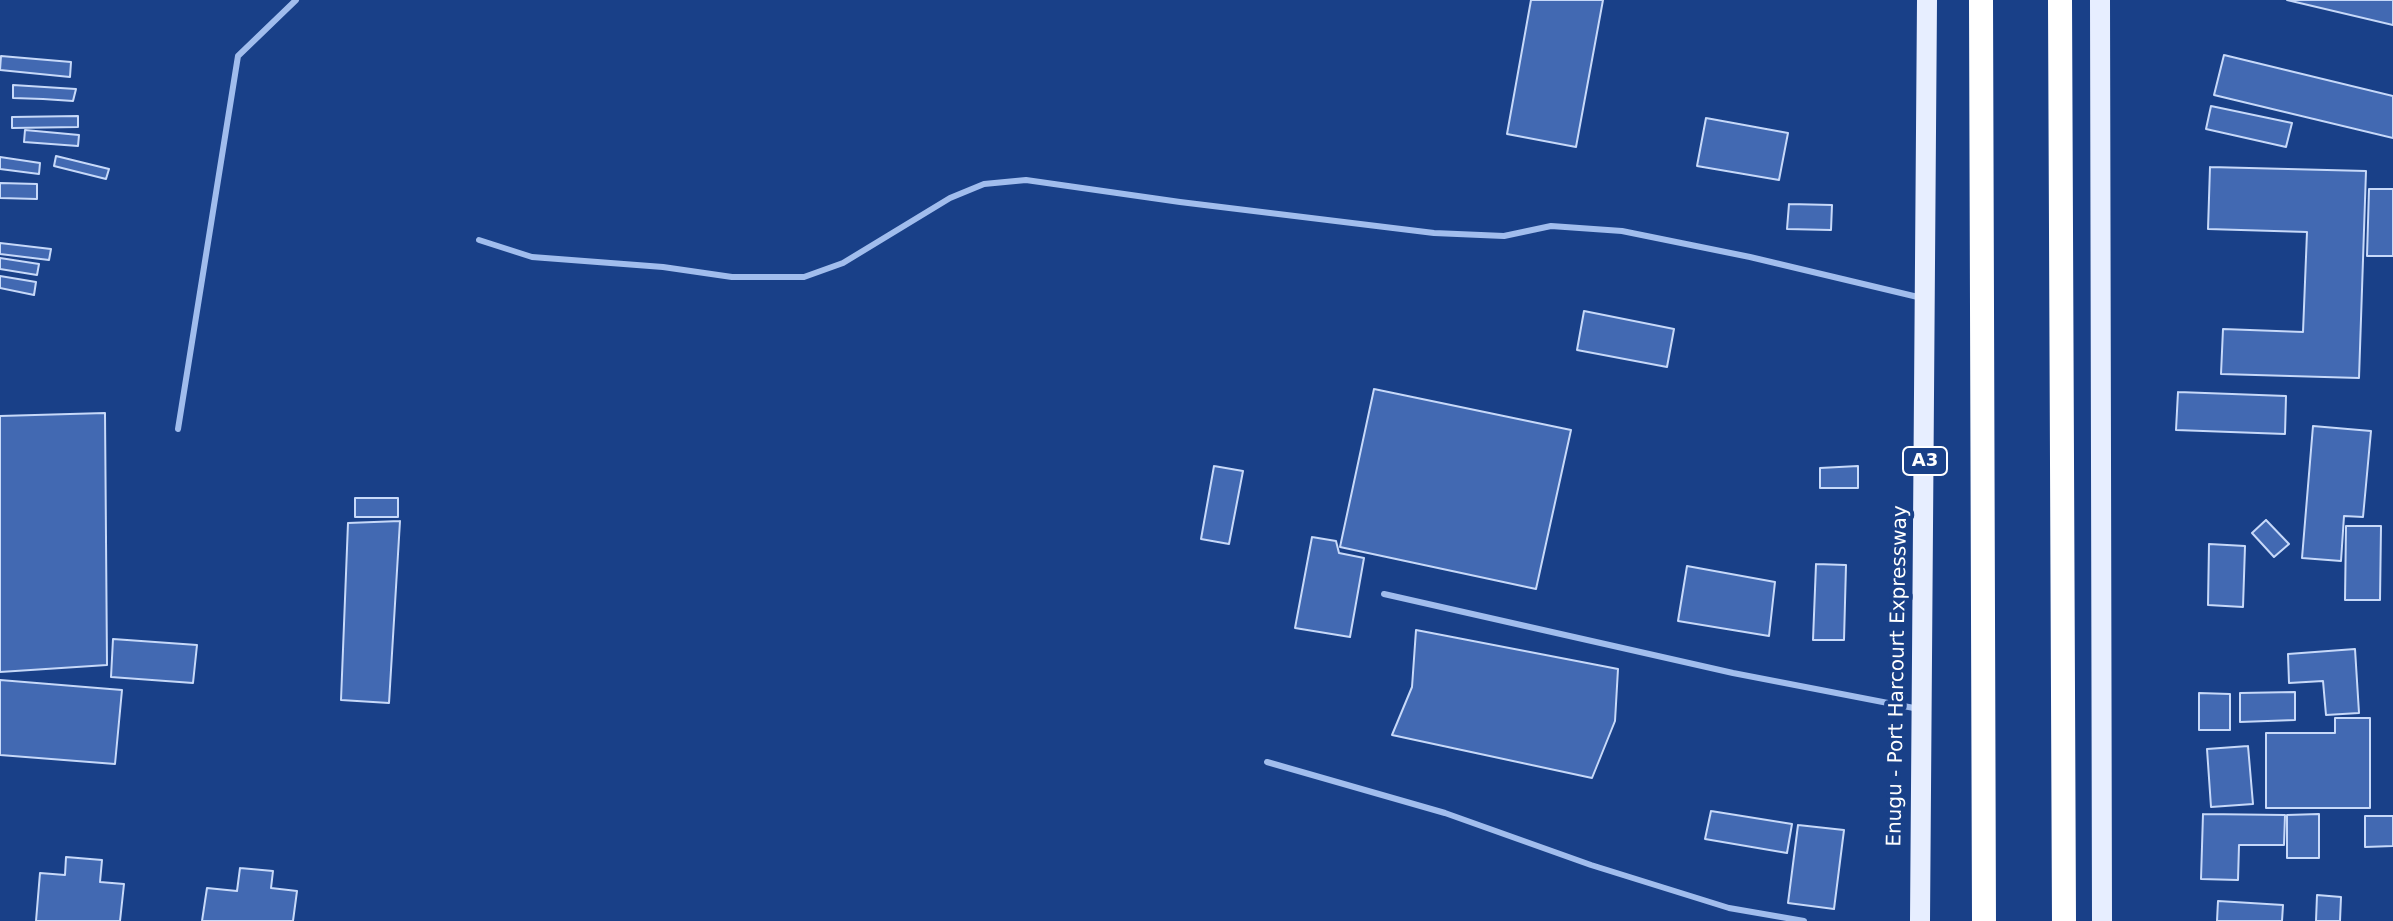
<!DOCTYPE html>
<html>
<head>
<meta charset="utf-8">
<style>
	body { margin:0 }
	canvas { display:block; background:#194088 }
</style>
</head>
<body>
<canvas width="2393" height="921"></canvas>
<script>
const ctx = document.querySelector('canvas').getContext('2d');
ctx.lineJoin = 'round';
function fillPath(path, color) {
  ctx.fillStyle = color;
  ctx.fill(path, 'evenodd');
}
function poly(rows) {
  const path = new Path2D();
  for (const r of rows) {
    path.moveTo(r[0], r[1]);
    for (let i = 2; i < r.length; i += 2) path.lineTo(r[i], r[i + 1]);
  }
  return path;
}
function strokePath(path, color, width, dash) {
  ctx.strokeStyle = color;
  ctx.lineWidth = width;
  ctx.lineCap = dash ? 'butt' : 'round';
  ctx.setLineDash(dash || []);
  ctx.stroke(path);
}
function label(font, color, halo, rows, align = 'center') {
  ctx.font = font + ' "DejaVu Sans",sans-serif';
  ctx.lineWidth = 8;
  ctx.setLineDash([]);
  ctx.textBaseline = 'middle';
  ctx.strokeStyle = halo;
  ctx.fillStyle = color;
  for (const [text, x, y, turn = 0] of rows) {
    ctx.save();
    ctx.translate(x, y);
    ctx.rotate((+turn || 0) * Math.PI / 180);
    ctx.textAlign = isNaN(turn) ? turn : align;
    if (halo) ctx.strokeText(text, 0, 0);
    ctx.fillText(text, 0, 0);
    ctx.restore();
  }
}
const building = poly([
	[1531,0,1603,0,1576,147,1507,134,1531,0],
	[2287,0,2393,0,2393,25,2287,0],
	[2224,55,2393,96,2393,138,2214,95,2224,55],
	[1,56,71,62,70,77,0,70,1,56],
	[13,85,76,89,73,101,43,99,13,98,13,85],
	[2211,106,2292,123,2286,147,2206,129,2211,106],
	[78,116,78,127,12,128,12,117,78,116],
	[1706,118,1788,133,1779,180,1697,166,1706,118],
	[25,130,79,135,78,146,24,142,25,130],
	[56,156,109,169,106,179,54,166,56,156],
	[0,157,40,163,39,174,0,169,0,157],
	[2210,167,2366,171,2359,378,2221,374,2223,329,2303,332,2307,232,2208,229,2210,167],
	[0,183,37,184,37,199,0,198,0,183],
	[2369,189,2393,189,2393,256,2367,256,2369,189],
	[1789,204,1832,205,1831,230,1787,229,1789,204],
	[0,243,51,249,49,260,0,254,0,243],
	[0,258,39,264,37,275,0,269,0,258],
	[0,276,36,282,34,295,0,288,0,276],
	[1584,311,1674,329,1667,367,1577,350,1584,311],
	[1374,389,1571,430,1536,589,1340,547,1374,389],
	[2178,392,2286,396,2285,434,2176,430,2178,392],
	[105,413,107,665,0,672,0,416,105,413],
	[2313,426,2371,431,2363,517,2344,516,2341,561,2302,558,2313,426],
	[1214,466,1243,471,1229,544,1201,539,1214,466],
	[1858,466,1858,488,1820,488,1820,468,1858,466],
	[355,498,398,498,398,517,355,517,355,498],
	[2266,520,2289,544,2274,557,2252,533,2266,520],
	[400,521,389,703,341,700,348,523,400,521],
	[2346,526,2381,526,2380,600,2345,600,2346,526],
	[1312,537,1336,541,1339,553,1364,558,1350,637,1295,628,1312,537],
	[2209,544,2245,546,2243,607,2208,605,2209,544],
	[1816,564,1846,565,1844,640,1813,640,1816,564],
	[1687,566,1775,582,1769,636,1678,621,1687,566],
	[1416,630,1618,669,1615,721,1592,778,1392,735,1412,687,1416,630],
	[113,639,197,645,193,683,111,677,113,639],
	[2355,649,2359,713,2326,715,2323,681,2289,683,2288,654,2355,649],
	[0,680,122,690,115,764,0,755,0,680],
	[2295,692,2295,720,2240,722,2240,693,2295,692],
	[2199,693,2230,694,2230,730,2199,730,2199,693],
	[2335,718,2370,718,2370,808,2266,808,2266,733,2335,733,2335,718],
	[2248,746,2253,804,2211,807,2207,749,2248,746],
	[1711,811,1792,824,1787,853,1705,839,1711,811],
	[2203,814,2285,815,2284,845,2239,845,2238,880,2201,879,2203,814],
	[2319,814,2319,858,2287,858,2287,815,2319,814],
	[2365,816,2393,816,2393,846,2365,847,2365,816],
	[1798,825,1844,830,1834,909,1788,903,1798,825],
	[66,857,102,860,100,882,124,884,120,921,36,921,40,873,65,875,66,857],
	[240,868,273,871,271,888,297,891,293,921,202,921,207,888,237,891,240,868],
	[2317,895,2341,897,2340,921,2316,921,2317,895],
	[2218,901,2283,905,2282,921,2217,921,2218,901]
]);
const lane = poly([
	[479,240,532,257,663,267,732,277,804,277,843,263,950,198,984,184,1026,180,1180,202,1434,233,1504,236,1551,226,1622,231,1750,257,1922,298],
	[178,429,238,56,296,0],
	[1384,594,1733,673,1919,709],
	[1267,762,1445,813,1591,865,1729,908,1804,921]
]);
const primary = poly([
	[2100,0,2102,921],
	[1920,921,1927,0]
]);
const highway = poly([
	[1981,0,1984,921],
	[2060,0,2064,921]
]);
const shields = [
	[1925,461,44]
];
const shieldNames = [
	["A3",1925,461]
];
const streetNames = [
	["Enugu - Port Harcourt Expressway",1898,676,-89]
];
fillPath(building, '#4269b2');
strokePath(building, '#c7d9f9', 2);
strokePath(lane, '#a1bded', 6);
strokePath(primary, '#e7eeff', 20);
strokePath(highway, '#fff', 24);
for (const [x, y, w] of shields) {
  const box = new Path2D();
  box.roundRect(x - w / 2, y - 14, w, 28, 6);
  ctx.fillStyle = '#194088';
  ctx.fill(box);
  strokePath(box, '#fff', 2);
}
label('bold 18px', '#fff', null, shieldNames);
label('20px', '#fff', '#194088', streetNames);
</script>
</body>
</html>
